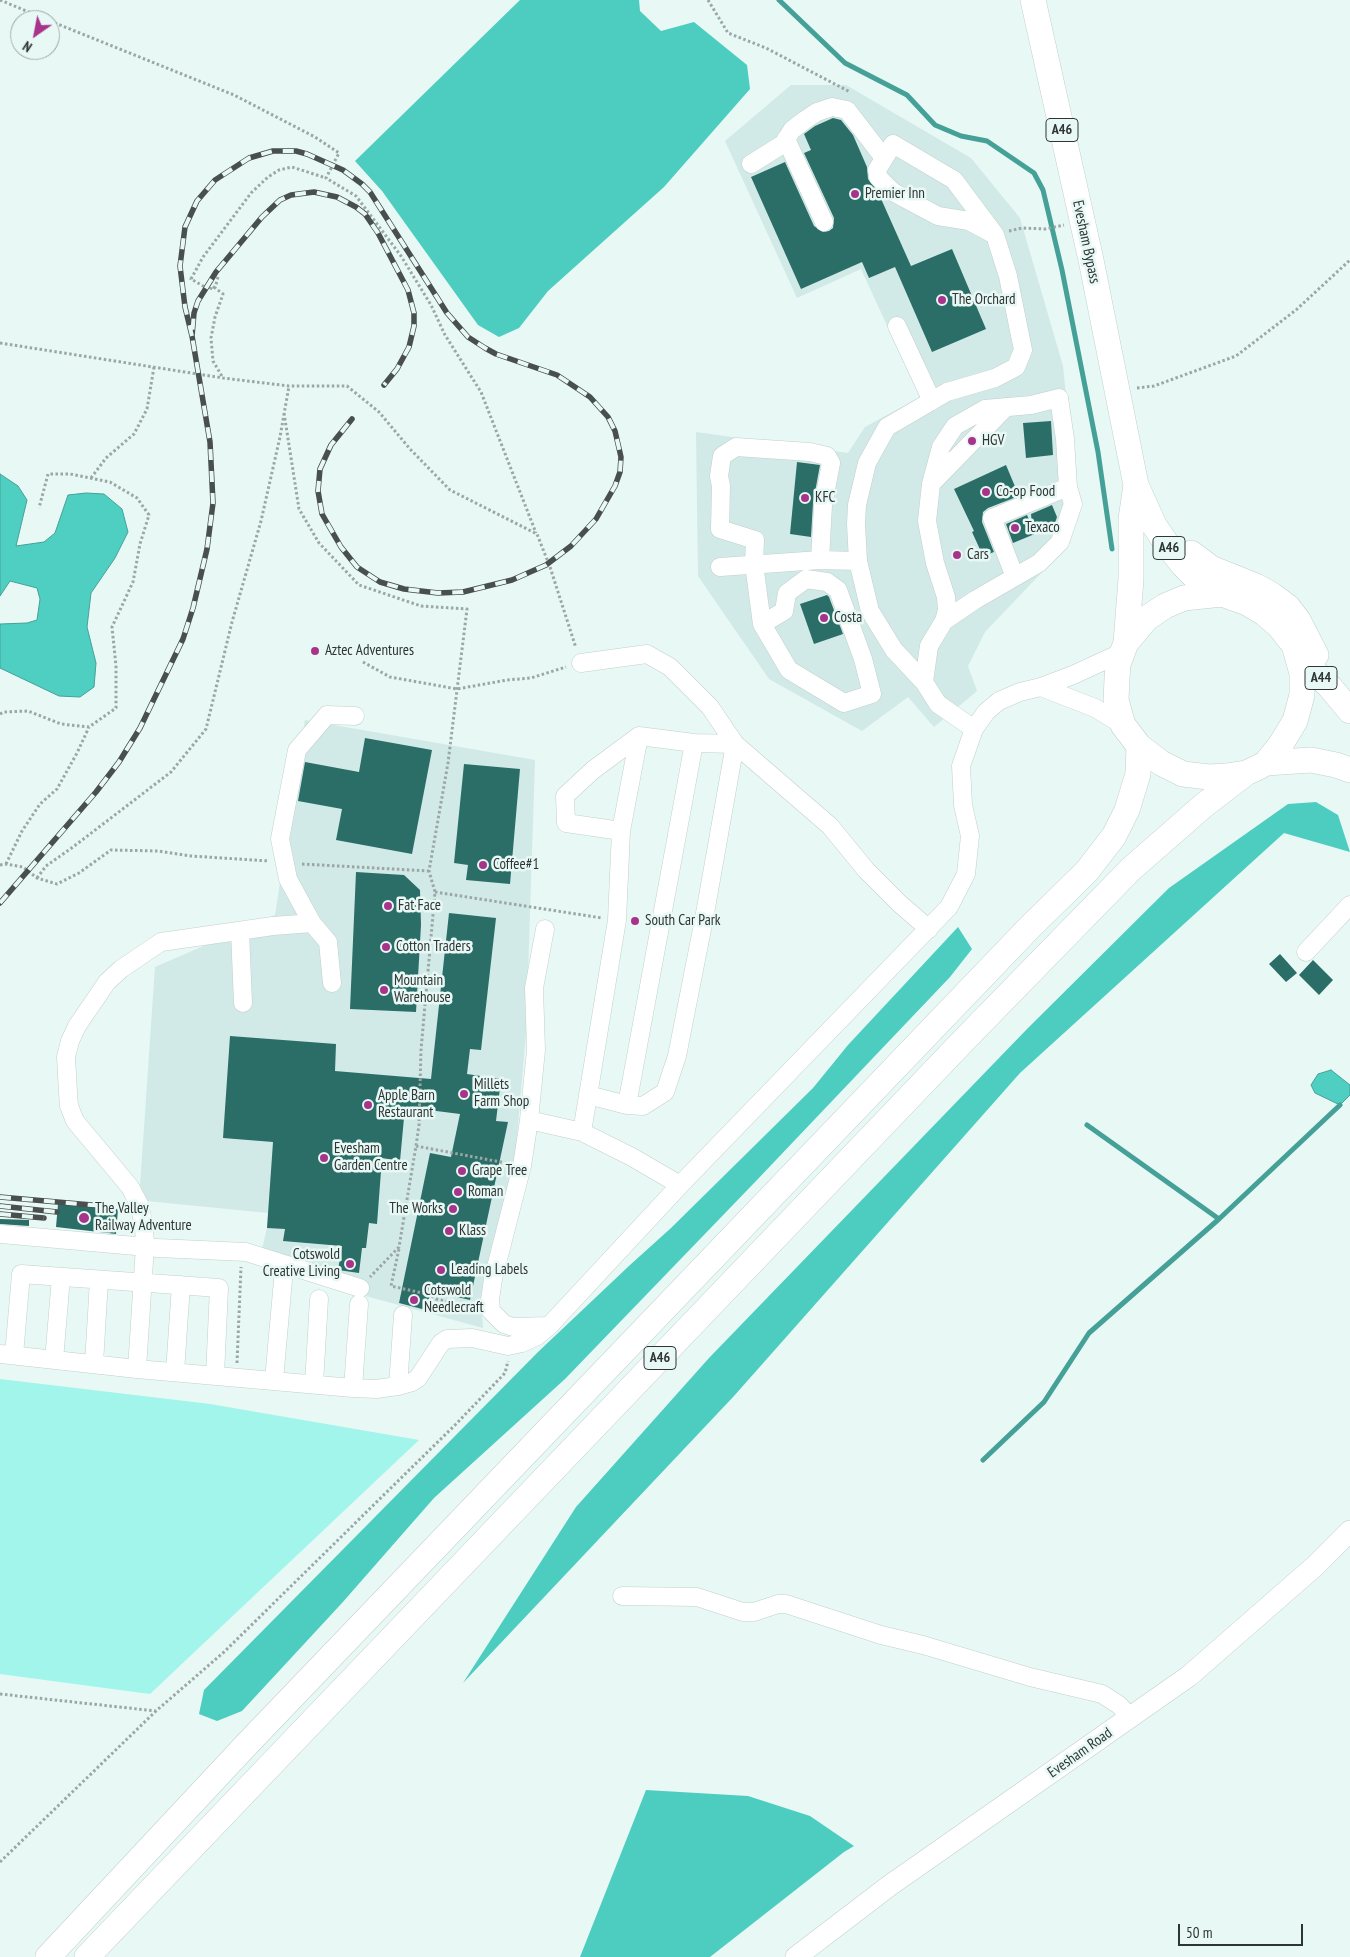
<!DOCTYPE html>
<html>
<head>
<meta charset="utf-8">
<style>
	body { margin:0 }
	#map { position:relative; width:1350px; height:1957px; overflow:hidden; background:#e7f8f5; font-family:"PT Sans Narrow",sans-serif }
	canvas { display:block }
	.north { position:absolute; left:10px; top:10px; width:50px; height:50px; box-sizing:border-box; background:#e7f8f5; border:1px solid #9daaa8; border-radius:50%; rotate:213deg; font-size:14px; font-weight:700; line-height:20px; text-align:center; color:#2f3534 }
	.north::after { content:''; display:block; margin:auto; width:18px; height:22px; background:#a8338b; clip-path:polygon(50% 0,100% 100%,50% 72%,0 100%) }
	.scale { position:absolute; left:1178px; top:1924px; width:125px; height:22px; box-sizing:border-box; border:2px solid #2f3534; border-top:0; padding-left:6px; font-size:15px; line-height:18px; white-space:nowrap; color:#2f3534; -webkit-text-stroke:4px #e7f8f5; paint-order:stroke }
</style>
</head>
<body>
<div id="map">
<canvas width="1350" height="1957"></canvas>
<div class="north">N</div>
<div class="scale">50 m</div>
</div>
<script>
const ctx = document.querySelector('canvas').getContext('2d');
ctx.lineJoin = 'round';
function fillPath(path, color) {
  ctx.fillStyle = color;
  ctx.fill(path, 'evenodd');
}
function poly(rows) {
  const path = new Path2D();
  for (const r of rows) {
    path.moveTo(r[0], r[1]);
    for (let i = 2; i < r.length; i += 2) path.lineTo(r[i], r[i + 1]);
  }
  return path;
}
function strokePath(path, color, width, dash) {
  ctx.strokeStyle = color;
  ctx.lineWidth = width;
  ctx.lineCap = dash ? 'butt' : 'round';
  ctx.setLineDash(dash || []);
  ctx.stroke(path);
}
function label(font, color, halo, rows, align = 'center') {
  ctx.font = font + ' "PT Sans Narrow",sans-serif';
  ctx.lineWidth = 5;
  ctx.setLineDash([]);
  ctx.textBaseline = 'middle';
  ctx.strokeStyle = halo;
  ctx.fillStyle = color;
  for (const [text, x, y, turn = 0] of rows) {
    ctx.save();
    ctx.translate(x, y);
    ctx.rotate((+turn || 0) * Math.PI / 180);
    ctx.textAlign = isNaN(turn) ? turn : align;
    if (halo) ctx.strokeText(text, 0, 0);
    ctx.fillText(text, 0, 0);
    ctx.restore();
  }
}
const built = poly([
	[791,85,846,85,971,158,1020,218,1063,366,1077,504,1070,543,985,632,968,666,977,691,934,727,908,697,862,731,769,679,698,576,696,432,848,453,865,427,920,397,861,269,797,298,725,141],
	[305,720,535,760,526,1034,515,1159,497,1235,482,1312,483,1328,351,1292,259,1262,267,1228,268,1213,147,1201,140,1186,155,967,275,915]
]);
const green = poly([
	[0,1379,210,1404,419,1440,150,1694,0,1674]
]);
const forest = poly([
	[520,0,639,0,640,11,661,31,694,22,747,65,750,89,664,187,548,291,519,328,499,337,478,325,382,191,355,161],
	[1316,802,1338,815,1350,852,1284,833,1020,1073,734,1396,463,1683,576,1507,709,1358,1028,1028,1169,888,1288,804],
	[958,927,972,949,950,977,756,1181,565,1379,434,1498,342,1603,242,1711,217,1721,199,1714,204,1690,538,1352,630,1265,671,1228,813,1088,848,1045],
	[646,1790,748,1796,810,1816,854,1846,844,1852,710,1957,580,1957]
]);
const water = poly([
	[0,474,18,486,27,500,16,546,44,542,55,533,68,495,86,493,104,494,122,509,128,532,115,558,91,593,87,627,96,663,94,687,80,697,59,696,0,668,0,624,27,623,37,620,40,599,37,588,10,581,0,596,0,474],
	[1331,1070,1350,1085,1350,1095,1340,1105,1315,1093,1311,1085,1318,1074,1331,1070]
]);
const stream = poly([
	[779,0,845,63,907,95,935,125,961,136,987,141,1034,173,1043,190,1062,270,1098,452,1112,549],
	[1087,1125,1219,1219],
	[983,1460,1044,1402,1089,1333,1219,1219,1340,1105]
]);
const building = poly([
	[833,118,841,120,853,135,867,167,868,179,878,192,911,266,952,249,986,329,932,352,895,267,869,278,862,262,801,289,751,177,785,162,814,226,823,232,829,231,833,228,834,218,804,153,811,150,804,134,815,126],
	[1051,421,1053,455,1026,458,1023,423],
	[797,462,820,465,813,503,811,537,790,534],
	[1006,465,1019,496,988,508,983,512,982,522,994,552,983,556,972,532,974,531,954,489],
	[1052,505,1057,517,1054,526,1013,543,1006,524,1027,515,1032,526,1031,514],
	[827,595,829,597,843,634,814,644,800,604],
	[365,738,432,750,412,854,336,840,342,809,298,801,305,762,359,772],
	[464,764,520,769,510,884,466,880,468,865,454,863],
	[356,872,404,875,420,890,421,925,416,1012,350,1009],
	[449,913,496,918,481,1050,470,1049,467,1074,501,1079,496,1121,508,1122,470,1300,431,1291,426,1310,399,1303,430,1153,451,1157,460,1114,405,1107,400,1161,382,1158,377,1224,369,1223,366,1248,362,1248,359,1273,338,1270,342,1246,283,1241,285,1229,267,1228,273,1142,223,1138,230,1036,336,1044,335,1071,431,1079],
	[1280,954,1297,973,1286,982,1269,964],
	[1313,960,1333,980,1319,995,1299,975],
	[58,1204,118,1209,116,1234,56,1227],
	[0,1219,29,1220,29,1226,0,1224]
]);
const path = poly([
	[0,0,48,20],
	[708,0,728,33,766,48,850,92],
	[50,21,234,95,315,137,339,153,326,178,356,196,401,256,431,305,445,335,481,392,536,533],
	[1009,231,1022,228,1045,229,1064,225],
	[218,277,215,288,223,294,215,317,211,338,213,361,223,378],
	[215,288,212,286,210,290,191,279,203,257,251,193,268,177,279,170,292,167,326,178],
	[0,343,223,378,289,386,347,386,379,412,410,449,450,490,537,534,550,567,576,648],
	[1137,388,1154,386,1236,356,1296,310,1350,260],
	[284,413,299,509,319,543,359,585,421,606,467,609,448,763,429,871,435,892,421,1050,419,1125,416,1146,399,1247,370,1277],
	[91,478,106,458,134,434,147,409,154,367],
	[363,662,390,677,457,689,507,680,531,678,566,667],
	[0,714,4,712,28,711,61,724,89,727,116,708,116,666,112,627,133,582,140,544,149,515,137,498,110,482,70,474,48,474,39,508],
	[6,864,22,831,40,804,57,789,77,753,89,727],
	[302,864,429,871],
	[0,865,6,864,23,867,37,878,57,884,79,873,111,850,158,851,191,856,269,861],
	[37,878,46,866,73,847,171,772,206,729,232,622,261,521,280,437,289,386],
	[435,892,602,918],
	[416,1146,506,1163],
	[399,1249,391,1286,431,1295,436,1299,476,1308],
	[237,1363,241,1267],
	[0,1694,156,1711,224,1652,456,1424,505,1373,508,1361],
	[0,1862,156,1711]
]);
const minor = poly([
	[786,139,824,222],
	[751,164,783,144,792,130,805,120,817,112,832,107,847,110,884,158],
	[897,326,932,401],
	[933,482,1006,407],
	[720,567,820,560,858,561],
	[1015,577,992,518,1068,487],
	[762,624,784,611,787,593,806,579,827,582,838,590,863,659,872,694,844,703,789,670,762,624,754,564,755,540,720,529,721,486,719,476,722,456,736,447,810,452,827,456,831,463,823,505,820,560],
	[581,663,647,654,670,667,710,707,735,744,830,826,866,870,900,904,929,929],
	[924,682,929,646,944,621,947,610,946,597,935,563,927,521,931,484,941,447,955,426,985,409,1031,405,1059,398,1065,439,1068,487,1073,504,1060,542,1039,563,975,600,944,621],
	[1041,687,1095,708,1123,725],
	[974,729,938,704,924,682,894,650,870,611,858,561,856,524,857,505,867,463,887,427,947,392,995,378,1016,367,1023,350,1008,276,995,235,954,180,893,144,877,170,878,177,893,192,938,216,969,221,995,235],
	[621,831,566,823,565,796,593,770,639,736],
	[545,929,534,988,536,1050,529,1120,522,1166,493,1279,490,1300,491,1311,504,1324,513,1327,549,1326],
	[240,931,243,1003],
	[1306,952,1350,905],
	[332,983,328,942,312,923,288,879,280,839,297,750,327,715,355,716],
	[627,1105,643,1106,665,1092,677,1056,704,919,735,744,694,743],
	[529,1120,582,1132,632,1157,680,1185],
	[582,1132,617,920,621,831,639,736,694,743,627,1105,588,1095],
	[0,1234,158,1248,246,1252,360,1288],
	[0,1354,137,1369,353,1388,376,1389,398,1386,412,1382,418,1378,441,1343,447,1339,472,1338,508,1346,522,1343,537,1336,549,1326,680,1185,949,907,966,874,970,836,963,805,961,766,974,729,986,712,999,701,1020,692,1041,687,1073,675,1123,652],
	[14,1355,21,1274,219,1288,215,1375],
	[54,1360,61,1277],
	[94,1364,99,1280],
	[137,1369,145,1246,144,1226,139,1204,130,1187,75,1121,69,1106,68,1092,66,1057,70,1041,77,1026,107,982,121,969,161,942,273,926,312,923],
	[175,1372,181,1285],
	[274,1380,283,1280],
	[314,1384,319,1299],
	[398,1386,403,1315],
	[353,1388,359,1304],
	[622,1596,697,1597,743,1612,754,1612,778,1604,786,1604,881,1635,923,1645,1030,1677,1102,1694,1119,1705,1131,1718]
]);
const major = poly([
	[796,1957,889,1886,1189,1676,1315,1566,1350,1531]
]);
const highway = poly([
	[1033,0,1091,260,1136,485,1154,525,1168,546,1183,565,1198,580,1222,594],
	[1191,553,1211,568,1256,586,1272,595,1288,607,1298,620,1316,655],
	[1126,643,1131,579,1131,519,1136,485],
	[1294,645,1302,673,1302,695,1295,721,1281,744,1266,763,1259,767,1246,773,1226,776,1209,777,1183,774,1161,763,1139,746,1123,725,1116,700,1117,679,1118,664,1126,643,1147,618,1165,606,1184,598,1222,594,1247,603,1264,613,1279,626,1294,645,1313,670,1330,687,1350,711],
	[1266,763,1311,760,1336,765,1350,770],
	[48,1957,249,1742,1028,929,1087,871,1114,836,1127,810,1138,774,1139,746],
	[87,1957,966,1038,1131,869,1203,806,1246,773]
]);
const rail = poly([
	[192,336,185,307,180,266,185,227,197,201,215,180,249,158,273,151,296,151,307,154,343,170,362,184,370,192,447,313,468,337,485,348,496,354,557,375,590,397,608,417,615,431,621,457,620,472,615,486,596,519,571,546,546,565,512,580,463,592,438,593,404,589,380,582,357,567,341,547,322,514,318,491,320,469,331,445,352,419],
	[0,903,96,792,119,762,140,728,183,639,193,608,207,549,213,503,210,442,192,336,194,313,198,301,216,272,262,217,280,200,291,195,314,192,337,197,356,207,365,214,378,233,408,290,414,313,414,326,409,347,397,369,384,385],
	[0,1197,103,1206],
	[0,1206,57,1212],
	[0,1214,44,1218]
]);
const markers = [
	[855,194,5,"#a8338b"],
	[942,300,5,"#a8338b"],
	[972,441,5,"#a8338b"],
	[986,492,5,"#a8338b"],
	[805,498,5,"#a8338b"],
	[1015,528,5,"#a8338b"],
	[957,555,5,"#a8338b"],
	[824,618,5,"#a8338b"],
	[315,651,5,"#a8338b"],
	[483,865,5,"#a8338b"],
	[388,906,5,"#a8338b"],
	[635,921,5,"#a8338b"],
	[386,947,5,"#a8338b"],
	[384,990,5,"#a8338b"],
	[464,1094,5,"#a8338b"],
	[368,1105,5,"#a8338b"],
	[324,1158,5,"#a8338b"],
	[462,1171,5,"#a8338b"],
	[458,1192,5,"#a8338b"],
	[453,1209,5,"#a8338b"],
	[84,1218,6,"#a8338b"],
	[449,1231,5,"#a8338b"],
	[350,1264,5,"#a8338b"],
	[441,1270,5,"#a8338b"],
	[414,1300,5,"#a8338b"]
];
const shields = [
	[1062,130,32],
	[1169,548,32],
	[1321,678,32],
	[660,1358,32]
];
const shieldNames = [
	["A46",1062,130],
	["A46",1169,548],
	["A44",1321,678],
	["A46",660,1358]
];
const poiNames = [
	["Premier Inn",865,194],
	["The Orchard",952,300],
	["HGV",982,441],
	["Co-op Food",996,492],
	["KFC",815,498],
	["Texaco",1025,528],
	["Cars",967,555],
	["Costa",834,618],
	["Aztec Adventures",325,651],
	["Coffee#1",493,865],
	["Fat Face",398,906],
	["South Car Park",645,921],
	["Cotton Traders",396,947],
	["Mountain",394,981],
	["Warehouse",394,998],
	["Millets",474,1085],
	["Farm Shop",474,1102],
	["Apple Barn",378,1096],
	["Restaurant",378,1113],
	["Evesham",334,1149],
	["Garden Centre",334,1166],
	["Grape Tree",472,1171],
	["Roman",468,1192],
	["The Valley",95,1209],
	["Railway Adventure",95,1226],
	["The Works",443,1209,"right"],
	["Klass",459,1231],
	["Cotswold",340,1255,"right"],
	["Creative Living",340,1272,"right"],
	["Leading Labels",451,1270],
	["Cotswold",424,1291],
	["Needlecraft",424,1308]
];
const streetNames = [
	["Evesham Bypass",1086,242,78],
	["Evesham Road",1080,1753,-35]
];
fillPath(built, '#d1eae7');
fillPath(green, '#a1f5eb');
fillPath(forest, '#4ccdc0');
fillPath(water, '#4ecfc2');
strokePath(water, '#45a197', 1);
strokePath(stream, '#45a197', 5);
fillPath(building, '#2b6e67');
strokePath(minor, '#c0d0cd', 19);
strokePath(major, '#c0d0cd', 22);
strokePath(highway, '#c0d0cd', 26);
strokePath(path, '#9ba7a5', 3, [2.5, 2.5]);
strokePath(minor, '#fff', 18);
strokePath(major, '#fff', 21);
strokePath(highway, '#fff', 25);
strokePath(rail, '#484f4e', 5.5);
strokePath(rail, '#e7f8f5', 4, [11]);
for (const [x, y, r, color] of markers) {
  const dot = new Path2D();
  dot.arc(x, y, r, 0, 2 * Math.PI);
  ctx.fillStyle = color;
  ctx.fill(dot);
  strokePath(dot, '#e7f8f5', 2);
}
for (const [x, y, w] of shields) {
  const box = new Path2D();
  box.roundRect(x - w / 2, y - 11.5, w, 23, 4);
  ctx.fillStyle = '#e7f8f5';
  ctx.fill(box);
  strokePath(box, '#2f3534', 1);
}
label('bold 14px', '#2f3534', null, shieldNames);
label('15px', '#2f3534', '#e7f8f5', poiNames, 'left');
label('15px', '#2f3534', '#e7f8f5', streetNames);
</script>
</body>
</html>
